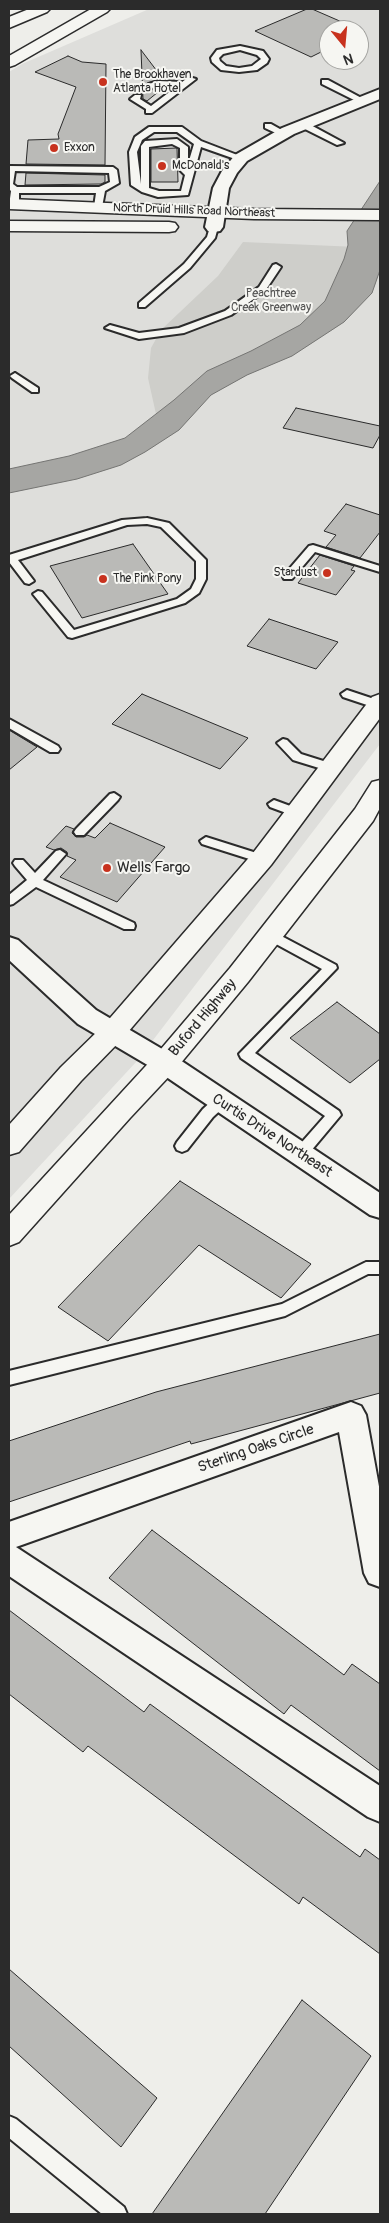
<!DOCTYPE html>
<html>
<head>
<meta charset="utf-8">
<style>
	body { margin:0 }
	#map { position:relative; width:389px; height:2223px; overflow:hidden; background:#eeeeea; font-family:Pangolin,sans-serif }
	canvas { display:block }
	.frame { position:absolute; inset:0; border:10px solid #2b2b2b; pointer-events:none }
	.north { position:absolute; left:319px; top:20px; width:50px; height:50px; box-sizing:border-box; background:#f6f6f2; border:1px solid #a5a5a2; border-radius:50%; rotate:163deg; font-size:14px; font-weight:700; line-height:20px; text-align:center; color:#2b2b2b }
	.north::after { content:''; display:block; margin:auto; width:18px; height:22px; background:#c8321e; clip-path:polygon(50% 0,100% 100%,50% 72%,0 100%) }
</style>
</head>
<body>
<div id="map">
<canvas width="389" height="2223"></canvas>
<div class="frame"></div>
<div class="north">N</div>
</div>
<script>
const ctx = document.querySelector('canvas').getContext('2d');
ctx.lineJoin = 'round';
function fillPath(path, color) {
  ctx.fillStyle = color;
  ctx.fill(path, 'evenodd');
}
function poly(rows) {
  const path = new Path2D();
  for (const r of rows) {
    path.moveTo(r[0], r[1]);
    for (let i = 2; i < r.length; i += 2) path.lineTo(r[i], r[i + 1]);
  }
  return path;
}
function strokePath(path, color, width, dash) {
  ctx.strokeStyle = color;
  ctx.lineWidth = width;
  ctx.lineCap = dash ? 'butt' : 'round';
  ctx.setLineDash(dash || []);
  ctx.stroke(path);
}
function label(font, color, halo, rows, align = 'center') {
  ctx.font = font + ' Pangolin,sans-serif';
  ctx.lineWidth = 4;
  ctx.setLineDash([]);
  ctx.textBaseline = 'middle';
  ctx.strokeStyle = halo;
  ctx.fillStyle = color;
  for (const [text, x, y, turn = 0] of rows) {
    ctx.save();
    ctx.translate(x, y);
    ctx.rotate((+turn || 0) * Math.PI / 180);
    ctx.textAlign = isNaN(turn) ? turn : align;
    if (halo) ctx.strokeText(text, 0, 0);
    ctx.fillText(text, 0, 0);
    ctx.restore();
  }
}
const built = poly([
	[149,9,380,9,380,744,137,1061,9,1199,9,72,22,64],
	[329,30,359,30,359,60,329,60]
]);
const green = poly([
	[243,242,380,248,380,270,372,293,344,322,292,356,247,375,211,395,179,430,145,452,115,467,77,479,9,493,162,425,156,414,148,378,151,348,161,330,218,276]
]);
const water = poly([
	[380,181,380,270,372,293,344,322,292,356,247,375,211,395,179,430,145,452,121,465,77,479,9,493,9,469,69,456,125,438,174,400,207,371,251,351,300,325,325,301,344,259,348,245,347,231,380,181]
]);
const building = poly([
	[307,9,312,9,365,32,359,35,359,30,329,30,329,48,311,57,255,31,307,9],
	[141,50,163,79,147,83,146,87,151,90,163,88,147,101,143,99,141,50],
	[68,56,82,62,106,64,105,165,26,164,28,140,59,139,58,134,76,87,35,72,68,56],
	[177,148,178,182,151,182,151,149,177,148],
	[26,173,105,175,105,182,101,184,25,185,26,173],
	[296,408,380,426,380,435,373,448,283,428,296,408],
	[346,504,380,515,380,532,360,558,326,547,336,535,324,531,346,504],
	[133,544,168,594,82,618,50,566,133,544],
	[320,555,354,566,351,570,355,571,336,595,298,583,320,555],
	[269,619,338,642,316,669,247,646,269,619],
	[142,694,248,738,220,769,112,724,142,694],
	[9,730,37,747,9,770,9,730],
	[110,823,165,847,117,902,60,877,76,860,67,856,67,852,61,848,54,850,46,847,66,826,74,829,72,833,76,837,84,837,87,835,95,838,110,823],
	[337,1002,380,1034,380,1059,350,1083,290,1038,337,1002],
	[180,1181,311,1264,281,1298,199,1245,108,1341,58,1307,180,1181],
	[380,1334,380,1393,191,1444,190,1441,9,1502,9,1441,156,1392,380,1334],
	[152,1530,344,1675,352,1664,380,1684,380,1771,291,1705,284,1714,109,1578,152,1530],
	[9,1610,144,1712,150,1704,360,1857,365,1849,380,1860,380,1954,303,1897,299,1904,88,1746,83,1752,9,1694,9,1610],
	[9,1969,157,2098,121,2147,9,2046,9,1969],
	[302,2000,371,2056,265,2214,152,2214,302,2000]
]);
const lane = poly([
	[240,46,263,51,269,59,267,63,257,70,239,72,221,70,212,62,211,58,217,50,240,46],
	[240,50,257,55,261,59,252,66,239,68,226,66,220,61,219,58,223,54,240,50],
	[189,77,196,79,152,113,146,113,146,109,130,99,135,95,141,95,140,99,151,106,176,87,159,86,152,88,148,86,149,84,158,81,182,82,189,77],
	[322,80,328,80,367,101,360,103,322,84,322,80],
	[301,123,307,123,344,143,337,145,301,127,301,123],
	[265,124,271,124,287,133,280,135,265,128,265,124],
	[149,127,182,127,201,141,245,158,238,160,201,147,188,195,158,197,142,192,131,185,129,152,135,137,149,127],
	[154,132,177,132,194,144,188,164,188,147,177,139,145,141,141,146,141,184,137,152,142,140,154,132],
	[172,144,180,148,180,170,185,175,181,191,159,191,149,188,149,147,172,144],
	[9,166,113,167,117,170,119,183,105,191,102,207,98,210,94,207,96,193,19,193,19,201,11,207,9,206,11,191,9,189,9,166],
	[15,171,109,173,110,182,99,187,17,187,13,184,15,171],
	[214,224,218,227,215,238,190,268,145,307,139,307,139,303,184,264,207,237,210,227,214,224],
	[276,264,281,267,265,291,231,315,184,333,139,339,105,328,110,325,139,333,179,328,225,311,259,287,273,265,276,264],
	[15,373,38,388,38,392,32,392,12,378,10,376,15,373],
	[147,518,169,523,206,560,206,579,199,593,185,603,72,638,68,637,33,594,38,591,42,592,74,630,177,599,191,589,196,579,196,561,161,527,147,524,127,525,18,560,34,581,29,584,25,583,9,562,9,555,122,520,147,518],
	[313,545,380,566,380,572,315,552,292,579,284,579,283,577,284,575,309,546,313,545],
	[347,690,380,701,380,707,373,707,343,697,341,694,347,690],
	[9,719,58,746,60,749,58,752,50,752,9,728,9,719],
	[283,739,287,740,301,754,336,765,338,768,332,772,293,760,277,743,283,739],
	[114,793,120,797,118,800,84,835,76,835,74,832,76,829,110,794,114,793],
	[274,800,301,810,303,813,297,817,270,807,268,804,274,800],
	[206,837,266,856,268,859,262,863,202,844,200,841,206,837],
	[60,850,66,854,43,880,134,923,135,926,134,929,124,929,36,887,13,904,9,905,9,895,27,880,15,866,13,863,15,860,23,860,35,873,56,851,60,850],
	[270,930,336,965,337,968,255,1053,339,1111,341,1115,305,1158,300,1160,295,1158,293,1154,295,1150,325,1116,241,1058,239,1054,322,969,265,938,264,935,265,932,270,930],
	[220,1097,225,1098,227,1102,225,1106,213,1117,187,1150,182,1152,177,1150,175,1146,177,1142,203,1109,215,1098,220,1097],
	[366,1262,380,1262,380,1274,368,1274,285,1316,9,1385,9,1371,282,1304,366,1262],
	[9,2116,16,2119,124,2207,127,2214,102,2214,9,2138,9,2116]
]);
const street = poly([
	[380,89,380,99,294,134,247,161,237,173,229,188,223,227,220,231,214,232,208,231,205,227,213,188,222,171,235,155,282,128,380,89],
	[9,937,18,940,96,1010,174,1056,380,1193,380,1218,370,1215,156,1070,78,1024,9,960,9,937],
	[351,1402,361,1406,366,1415,380,1492,380,1587,369,1583,364,1573,339,1432,16,1547,380,1786,380,1822,368,1817,9,1576,9,1522,351,1402]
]);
const secondary = poly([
	[9,199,254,209,380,210,380,220,254,219,9,209,9,199],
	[9,221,169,222,175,223,178,227,175,231,169,232,9,231,9,221]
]);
const primary = poly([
	[380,694,380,718,271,865,122,1039,81,1081,19,1152,9,1155,9,1125,61,1067,104,1025,253,853,372,697,380,694],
	[380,780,380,808,373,821,248,982,175,1070,130,1118,19,1242,9,1246,9,1215,155,1056,230,968,355,809,372,782,380,780]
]);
const highway = poly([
	[29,9,50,9,47,12,9,28,9,17,29,9],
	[91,9,110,9,107,12,15,65,9,67,9,56,91,9]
]);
const markers = [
	[103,82,5,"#c8321e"],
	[54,148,5,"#c8321e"],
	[162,166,5,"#c8321e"],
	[327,573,5,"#c8321e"],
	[103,579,5,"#c8321e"],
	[107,868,5,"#c8321e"]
];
const farPoinames = [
	["The Brookhaven",113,75],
	["Atlanta Hotel",113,89],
	["Exxon",64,148],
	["McDonald's",172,166],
	["Stardust",317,573,"right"],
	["The Pink Pony",113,579]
];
const farStreetnames = [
	["North Druid Hills Road Northeast",194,211,2]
];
const farParknames = [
	["Peachtree",271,294],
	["Creek Greenway",271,308]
];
const poiNames = [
	["Wells Fargo",117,868]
];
const streetNames = [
	["Buford Highway",203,1018,-50],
	["Curtis Drive Northeast",272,1136,33],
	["Sterling Oaks Circle",256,1449,-19]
];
fillPath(built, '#dededb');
fillPath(green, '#cececa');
fillPath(water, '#a6a6a3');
strokePath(water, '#757573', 1);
fillPath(building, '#babab7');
strokePath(building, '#2b2b2b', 1);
strokePath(lane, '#2b2b2b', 4);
strokePath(street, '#2b2b2b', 4);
strokePath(secondary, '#2b2b2b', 3);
strokePath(primary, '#2b2b2b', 3);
strokePath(highway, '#2b2b2b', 3);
fillPath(lane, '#f6f6f2');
fillPath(street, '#f6f6f2');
fillPath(secondary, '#f6f6f2');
fillPath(primary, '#f6f6f2');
fillPath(highway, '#f6f6f2');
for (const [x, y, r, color] of markers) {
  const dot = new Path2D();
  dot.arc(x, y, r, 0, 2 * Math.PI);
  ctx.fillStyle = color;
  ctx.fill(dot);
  strokePath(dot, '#f6f6f2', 2);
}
label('12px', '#2b2b2b', '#f6f6f2', farPoinames, 'left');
label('12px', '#2b2b2b', '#f6f6f2', farStreetnames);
label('12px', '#545453', '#f6f6f2', farParknames);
label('15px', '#2b2b2b', '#f6f6f2', poiNames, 'left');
label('15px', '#2b2b2b', '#f6f6f2', streetNames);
</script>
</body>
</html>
